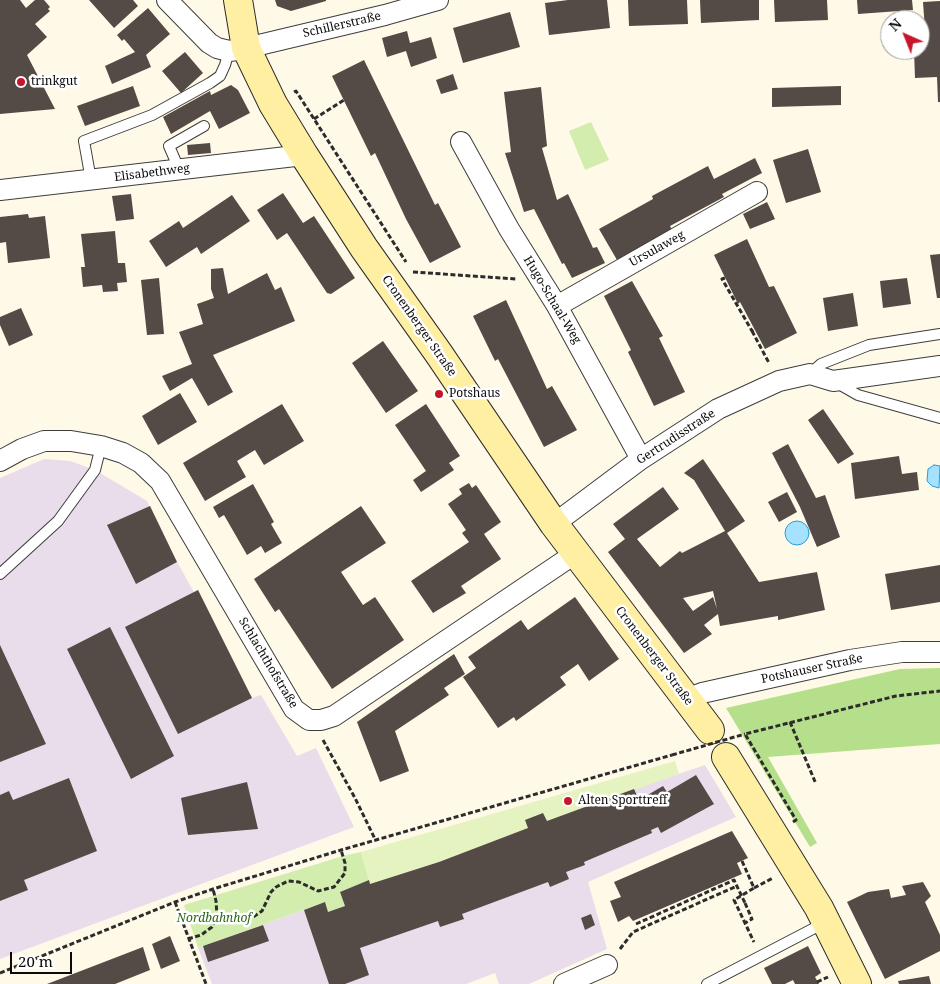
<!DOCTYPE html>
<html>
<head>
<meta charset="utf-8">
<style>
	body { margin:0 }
	#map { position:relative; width:940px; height:984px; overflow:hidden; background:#fff9e8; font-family:"Noto Serif",serif }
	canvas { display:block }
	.north { position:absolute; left:880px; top:10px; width:50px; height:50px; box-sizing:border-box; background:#fff; border:1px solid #9d9d9d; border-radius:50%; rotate:316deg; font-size:14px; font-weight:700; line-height:20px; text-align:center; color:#0a0a0a }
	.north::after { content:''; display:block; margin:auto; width:18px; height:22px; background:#c71629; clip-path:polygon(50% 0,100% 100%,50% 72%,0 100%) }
	.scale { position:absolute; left:10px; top:952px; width:62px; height:22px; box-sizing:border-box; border:2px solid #0a0a0a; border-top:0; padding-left:6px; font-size:15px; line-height:18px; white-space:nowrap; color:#0a0a0a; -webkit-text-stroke:4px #fff; paint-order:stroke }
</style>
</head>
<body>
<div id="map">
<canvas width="940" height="984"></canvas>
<div class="north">N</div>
<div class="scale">20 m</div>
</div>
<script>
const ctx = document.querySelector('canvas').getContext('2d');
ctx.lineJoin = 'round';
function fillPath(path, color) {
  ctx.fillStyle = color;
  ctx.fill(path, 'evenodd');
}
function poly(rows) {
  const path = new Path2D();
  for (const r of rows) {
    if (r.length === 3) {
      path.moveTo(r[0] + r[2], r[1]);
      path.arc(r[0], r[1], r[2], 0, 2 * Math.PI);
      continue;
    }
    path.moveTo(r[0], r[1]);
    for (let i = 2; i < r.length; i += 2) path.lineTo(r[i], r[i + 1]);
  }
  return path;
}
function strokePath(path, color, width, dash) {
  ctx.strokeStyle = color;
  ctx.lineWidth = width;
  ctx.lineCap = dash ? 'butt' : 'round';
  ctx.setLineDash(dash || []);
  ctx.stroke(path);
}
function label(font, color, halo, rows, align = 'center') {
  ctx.font = font + ' "Noto Serif",serif';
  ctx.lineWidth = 5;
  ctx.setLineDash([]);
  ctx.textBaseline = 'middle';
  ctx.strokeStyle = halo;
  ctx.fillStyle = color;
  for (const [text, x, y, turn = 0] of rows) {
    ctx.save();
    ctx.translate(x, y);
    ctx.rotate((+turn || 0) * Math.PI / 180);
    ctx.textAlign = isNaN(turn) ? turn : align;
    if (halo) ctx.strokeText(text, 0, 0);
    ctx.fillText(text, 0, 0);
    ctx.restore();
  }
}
const industrial = poly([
	[44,459,70,461,95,470,147,501,177,562,194,592,198,590,252,698,261,695,297,756,316,748,354,827,0,959,0,478],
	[705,765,736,817,588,882,607,949,529,984,499,984,495,973,466,984,212,984,198,948,325,902,328,911,345,906,340,892,369,880,370,884,439,862,527,828,525,820,634,789]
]);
const green = poly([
	[591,122,609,160,585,170,569,131],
	[361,852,369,880,340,892,345,906,328,912,325,902,198,948,184,905,343,856]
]);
const forest = poly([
	[940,668,940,744,768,757,817,843,810,847,726,708,900,669]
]);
const pitch = poly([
	[675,761,679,774,547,821,525,820,528,828,439,862,370,884,361,852]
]);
const water = poly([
	[934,465,940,466,939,488,932,486,927,481,928,469,934,465],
	[797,533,12]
]);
const building = poly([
	[0,0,20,0,26,8,35,0,44,0,50,7,48,9,50,11,35,24,47,37,27,55,55,109,0,114],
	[89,0,133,0,138,6,114,28],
	[275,0,326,0,326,1,291,11,277,6],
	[568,0,607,0,610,28,549,35,545,3],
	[628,0,687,0,688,24,629,26],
	[700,0,759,0,759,20,701,23],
	[774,0,827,0,828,20,775,22],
	[857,0,912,0,913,10,858,14],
	[940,1,940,102,938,102,937,77,915,78,914,50,920,50,920,30,925,30,923,2],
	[148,8,170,34,146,55,151,67,112,84,105,66,135,52,124,39,122,41,117,35],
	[510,12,520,47,463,63,453,28],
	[407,31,410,43,431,37,437,58,411,67,406,51,387,57,382,38],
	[185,52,203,73,181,93,162,71],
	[364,60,435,205,438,203,461,247,430,263,406,219,375,153,371,156,332,76],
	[453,74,458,89,441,94,436,80],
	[231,85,238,90,250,113,219,129,210,111,171,134,163,117,210,91,211,95],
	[133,86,140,106,85,126,77,106],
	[841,86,841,105,772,107,772,88],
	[541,87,547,146,542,148,557,200,568,194,593,248,597,247,605,263,572,278,564,263,562,264,534,209,524,212,505,153,511,152,504,92],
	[210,143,211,153,188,155,187,145],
	[808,149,821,192,786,203,773,160],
	[755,158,762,173,722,194,724,197,670,226,672,230,617,260,599,229,653,199,652,196,708,166,714,179],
	[283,193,303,223,314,216,355,278,331,294,327,293,287,233,277,240,257,210],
	[131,194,134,219,116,221,112,196],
	[232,195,250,221,201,254,197,247,166,267,149,241,179,221,183,228],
	[767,202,775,219,750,229,743,214],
	[28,214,29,218,45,216,50,258,8,263,6,242,0,243,0,217],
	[115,231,118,263,125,263,127,282,117,283,118,291,103,292,102,285,83,287,81,267,85,267,81,234],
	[747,239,769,287,774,286,797,333,765,349,740,302,738,304,714,255],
	[940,254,940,298,937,298,930,255],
	[223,268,228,294,267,273,275,290,281,287,295,321,213,355,233,392,208,406,192,378,170,391,162,376,192,364,179,332,203,324,197,304,214,298,211,289,211,269],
	[159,278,164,334,147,335,141,280],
	[907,278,911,304,883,308,880,281],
	[632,281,663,336,659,338,685,392,654,406,628,352,631,350,604,296],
	[853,293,858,326,828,331,823,298],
	[506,300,547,389,552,386,577,430,544,447,498,359,495,361,473,316],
	[21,308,33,335,9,346,0,325,0,317],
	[383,341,418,391,386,413,352,363],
	[180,393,197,422,158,445,142,416],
	[282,404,304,441,264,465,255,450,237,461,246,477,205,501,183,463],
	[426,404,460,456,449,463,454,470,421,492,413,480,426,471,395,425],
	[823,409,854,454,838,464,808,420],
	[788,444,816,498,825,495,840,537,817,547,800,507,772,453],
	[899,456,902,474,917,472,919,490,855,499,851,463],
	[703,459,745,521,727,533,759,582,817,572,825,610,778,620,778,616,720,626,718,614,704,625,712,634,684,653,608,552,625,539,613,524,663,487,679,509,637,539,660,567,680,551,682,553,725,531,694,480,684,473],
	[713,591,717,609,713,597,693,611,683,598],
	[469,483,472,488,476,485,501,522,484,534,501,559,461,586,466,593,433,613,411,581,469,542,462,533,466,530,448,504,462,494,459,489],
	[253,484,274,522,271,524,282,543,265,553,261,546,247,555,224,515,219,518,213,507],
	[787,492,797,512,779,522,768,502],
	[150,506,177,562,136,584,107,525],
	[361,506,386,543,341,572,363,605,375,597,404,640,332,689,279,609,275,612,254,579],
	[940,565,940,602,891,610,885,574],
	[198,590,252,698,178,734,125,627],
	[575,597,619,659,589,681,578,664,560,677,566,685,516,721,514,717,498,728,463,677,476,668,468,657,521,620,528,630],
	[110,627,174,756,131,779,67,649],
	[0,645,46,744,0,762],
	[454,654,465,674,444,688,449,695,395,731,409,771,380,782,357,722],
	[696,775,714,804,661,833,658,827,651,830,652,833,584,862,585,865,566,872,569,879,550,887,548,882,462,914,464,919,440,927,438,921,360,948,369,975,345,984,329,984,304,910,325,902,328,912,345,906,340,892,369,880,370,884,439,862,528,828,525,820,543,813,547,821,634,789,639,800,663,786,667,792],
	[69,778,97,851,24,880,28,890,0,901,0,795,9,791,13,800],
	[247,782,258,829,188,835,181,798],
	[732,831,748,858,737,863,742,874,633,921,629,916,618,922,610,901,621,897,614,882],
	[923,882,931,896,925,902,940,935,940,951,885,979,847,902,868,892,889,889,891,898,906,895,902,886],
	[591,914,595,925,585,930,581,918],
	[263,925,269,941,208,962,203,946],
	[170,936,180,961,161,969,152,944],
	[808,946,821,973,815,977,819,984,795,984,793,980,785,984,772,984,764,968],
	[143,947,150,970,115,984,47,984],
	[929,976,931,984,899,984,898,981]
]);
const path = poly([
	[294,92,296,91,406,262],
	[314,119,344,100],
	[413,272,516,279],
	[725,278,722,279,752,331,755,329],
	[752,331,769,363],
	[790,722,816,784],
	[323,740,355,798,376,841],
	[793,822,796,820,745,734,896,696,940,691],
	[742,861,754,888,734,900,754,942],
	[754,888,773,878],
	[175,902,206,984],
	[745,903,752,919,745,923],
	[217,916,242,920,250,919,262,911,271,892,276,887,288,881,299,882,318,891,334,887,345,873,345,863,341,850],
	[188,939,201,935,212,927,215,921,217,916,216,901,213,889],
	[620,949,633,932,737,886],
	[0,973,175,902,213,889,341,850,672,755],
	[817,982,828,977]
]);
const service = poly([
	[179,169,169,146,204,126],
	[91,180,84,141,152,115,210,83,220,76,225,65,229,51],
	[810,374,821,364,869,345,940,334],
	[837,383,858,395,940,418],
	[0,574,58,521,95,470,101,446],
	[707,984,826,922]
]);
const minor = poly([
	[167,0,209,43,217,48,229,51,238,50,385,15,438,0],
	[461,142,509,229,557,306,641,459],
	[0,190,304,155],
	[557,306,757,192],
	[0,461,22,449,44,441,71,441,101,446,123,453,141,463,160,481,294,709,309,720,321,720,334,716,576,553],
	[554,524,641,459,718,409,779,381,810,374,833,381,940,366],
	[686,699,702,693,850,660,902,652,940,652],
	[564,984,607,965]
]);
const secondary = poly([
	[238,0,246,48,273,104,304,155,364,248,439,354,554,524,710,730],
	[726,757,819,908,857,984]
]);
const pathBridge = poly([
	[672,755,745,734],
	[636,924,734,880,745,903]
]);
const markers = [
	[21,82,5,"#c71629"],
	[439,394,5,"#c71629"],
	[568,801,5,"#c71629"]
];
const streetNames = [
	["Schillerstraße",342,25,-13],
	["Elisabethweg",152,173,-7],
	["Ursulaweg",657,249,-29],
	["Hugo-Schaal-Weg",552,300,59],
	["Cronenberger Straße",419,326,55],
	["Gertrudisstraße",676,437,-33],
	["Cronenberger Straße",654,656,53],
	["Schlachthofstraße",268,663,59],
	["Potshauser Straße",812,669,-12]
];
const poiNames = [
	["trinkgut",31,82],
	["Potshaus",449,394],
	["Alten Sporttreff",578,801]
];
const parkNames = [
	["Nordbahnhof",214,919]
];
fillPath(industrial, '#e9ddeb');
fillPath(green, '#d2edae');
fillPath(forest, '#b6df8b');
fillPath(pitch, '#e5f3c0');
fillPath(water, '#a6e1fd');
strokePath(water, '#269edb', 1);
fillPath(building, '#544a46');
strokePath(service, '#3d3d3d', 12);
strokePath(minor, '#3d3d3d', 22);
strokePath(secondary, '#2c2c2c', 30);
strokePath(path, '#2c2c2c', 3, [5, 2.5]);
strokePath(service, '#fff', 10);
strokePath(minor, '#fff', 20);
strokePath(secondary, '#ffefa3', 28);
strokePath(pathBridge, '#2c2c2c', 3, [5, 2.5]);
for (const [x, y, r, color] of markers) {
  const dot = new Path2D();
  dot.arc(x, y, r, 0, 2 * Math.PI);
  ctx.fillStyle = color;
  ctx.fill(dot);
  strokePath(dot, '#fff', 2);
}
label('12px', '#0a0a0a', '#fff', streetNames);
label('12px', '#0a0a0a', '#fff', poiNames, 'left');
label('italic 12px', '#2b6715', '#fff', parkNames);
</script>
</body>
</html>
